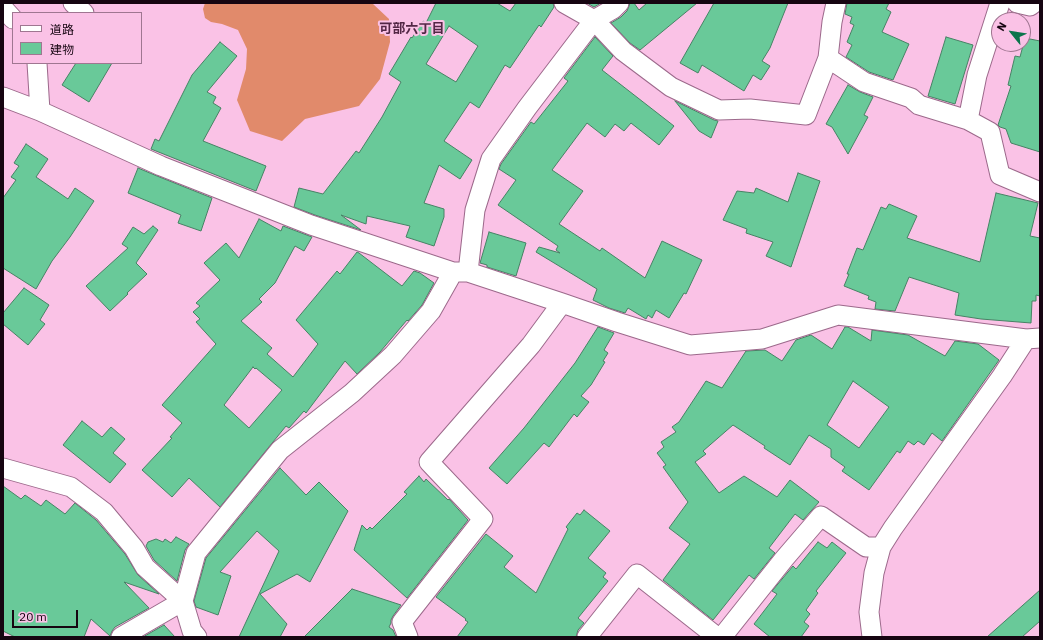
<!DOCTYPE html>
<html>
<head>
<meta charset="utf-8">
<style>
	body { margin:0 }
	#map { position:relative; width:1043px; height:640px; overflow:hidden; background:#fac2e6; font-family:"IBM Plex Sans","Noto Sans JP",sans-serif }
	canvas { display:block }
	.frame { position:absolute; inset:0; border:4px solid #160511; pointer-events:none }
	.legend { position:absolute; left:12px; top:12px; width:130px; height:52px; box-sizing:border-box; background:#fac2e6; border:1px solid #9f7691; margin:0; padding:5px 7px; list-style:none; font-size:12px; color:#160511 }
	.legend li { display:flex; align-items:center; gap:8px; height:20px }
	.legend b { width:20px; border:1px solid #9f7691 }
	.north { position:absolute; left:991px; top:12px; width:40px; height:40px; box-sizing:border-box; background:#fac2e6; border:1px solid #9f7691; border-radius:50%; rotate:300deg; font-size:11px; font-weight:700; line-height:16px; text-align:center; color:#160511 }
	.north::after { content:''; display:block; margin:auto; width:14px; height:18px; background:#0c744c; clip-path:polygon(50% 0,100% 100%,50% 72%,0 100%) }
	.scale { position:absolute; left:12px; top:610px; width:66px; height:18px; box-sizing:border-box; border:2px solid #160511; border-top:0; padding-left:5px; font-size:12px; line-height:14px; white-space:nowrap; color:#160511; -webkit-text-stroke:3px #fac2e6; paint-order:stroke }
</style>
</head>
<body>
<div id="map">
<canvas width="1043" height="640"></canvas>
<div class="frame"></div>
<ul class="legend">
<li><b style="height:5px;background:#fff"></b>道路</li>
<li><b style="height:11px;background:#69c999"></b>建物</li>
</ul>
<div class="north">N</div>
<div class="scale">20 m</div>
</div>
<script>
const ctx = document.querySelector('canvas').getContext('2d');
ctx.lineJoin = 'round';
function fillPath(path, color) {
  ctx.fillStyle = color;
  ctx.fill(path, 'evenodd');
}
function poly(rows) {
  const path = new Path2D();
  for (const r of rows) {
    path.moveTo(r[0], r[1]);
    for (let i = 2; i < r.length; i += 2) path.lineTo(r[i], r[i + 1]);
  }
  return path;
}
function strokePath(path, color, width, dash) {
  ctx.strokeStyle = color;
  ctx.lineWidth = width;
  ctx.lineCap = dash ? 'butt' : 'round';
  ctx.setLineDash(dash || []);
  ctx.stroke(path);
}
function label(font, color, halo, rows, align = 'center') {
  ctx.font = font + ' "IBM Plex Sans","Noto Sans JP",sans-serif';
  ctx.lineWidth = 4;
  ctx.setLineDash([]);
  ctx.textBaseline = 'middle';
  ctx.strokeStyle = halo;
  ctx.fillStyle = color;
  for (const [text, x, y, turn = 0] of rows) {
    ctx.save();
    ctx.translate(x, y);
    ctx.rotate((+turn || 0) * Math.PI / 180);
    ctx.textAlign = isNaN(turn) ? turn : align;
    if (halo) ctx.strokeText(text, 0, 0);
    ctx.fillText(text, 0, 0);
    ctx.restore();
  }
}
const forest = poly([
	[205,3,372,3,389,19,390,42,380,79,359,106,305,119,282,141,250,131,237,100,246,69,247,49,238,30,222,24,211,22,205,18,203,9]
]);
const building = poly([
	[436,3,497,3,510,11,516,3,553,3,554,7,541,27,539,25,510,68,505,65,479,108,470,102,444,141,472,160,460,179,439,165,424,203,444,209,444,217,434,246,406,237,410,226,367,216,366,224,341,215,361,230,315,215,294,207,299,188,323,194,356,151,359,153,382,117,401,82,389,74,411,37,412,38,423,21,426,23,436,3],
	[449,26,478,46,456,82,426,64,449,26],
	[587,3,601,3,594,7,587,3],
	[630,3,634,3,639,10,647,3,697,3,640,50,630,43,611,23,621,17,627,11,629,6,630,3],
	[714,3,788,3,770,48,762,61,770,66,761,80,753,75,744,91,702,65,698,73,680,63,714,3],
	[847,3,889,3,886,9,891,12,882,32,909,44,893,80,869,72,846,57,852,45,847,42,854,25,850,23,852,17,845,14,847,3],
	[595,37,613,56,602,70,674,126,659,145,631,123,624,131,615,124,605,137,587,123,552,170,583,191,559,224,600,251,602,248,645,278,662,241,702,260,686,294,684,293,669,318,656,310,652,318,648,315,646,319,628,308,625,313,609,308,593,300,597,289,536,252,539,247,560,253,556,250,558,246,498,205,516,180,499,169,501,164,531,122,534,124,568,81,564,78,595,37],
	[946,37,973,45,955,104,928,96,946,37],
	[1025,38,1040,41,1040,152,1011,143,1006,129,1000,127,998,125,1011,86,1008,85,1015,56,1020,57,1025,38],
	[220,42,237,56,207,92,216,97,213,103,221,108,203,141,266,166,256,191,151,149,155,139,159,141,192,75,220,42],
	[76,63,112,63,89,102,62,85,76,63],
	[848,85,860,92,873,97,864,115,868,117,848,154,832,127,826,124,848,85],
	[675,101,714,120,718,121,711,138,699,131,675,101],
	[26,144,48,159,36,177,68,199,75,188,94,201,70,237,52,261,36,289,3,268,3,198,16,180,11,177,19,166,14,163,26,144],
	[138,168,157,176,212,198,201,231,178,223,181,215,128,193,138,168],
	[798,173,820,181,791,267,766,256,773,242,746,233,747,229,723,220,737,191,754,193,756,188,788,202,798,173],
	[996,193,1038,203,1030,236,1040,238,1040,296,1036,295,1036,301,1032,301,1031,323,981,319,955,315,959,293,909,277,895,311,875,309,876,302,868,299,869,296,844,286,849,274,847,274,857,248,863,250,881,207,886,209,889,204,917,216,907,238,980,262,996,193],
	[259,219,281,231,283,226,312,237,304,251,295,246,275,283,259,299,262,302,241,321,272,348,267,354,293,377,318,344,296,320,337,271,340,274,357,252,359,253,402,286,414,271,420,273,434,283,422,305,408,321,407,320,380,352,357,374,345,361,306,413,304,411,289,428,286,426,220,507,189,478,172,497,142,470,172,438,170,437,182,423,162,405,216,344,196,322,200,319,193,312,200,306,196,303,220,280,204,263,226,243,239,258,259,219],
	[253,367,255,369,256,368,282,390,249,428,224,405,253,367],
	[153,226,158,230,136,263,147,274,127,293,128,294,110,311,86,286,128,248,122,244,133,227,144,234,153,226],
	[489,232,526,243,516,276,487,267,487,265,480,263,489,232],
	[24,288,49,305,40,320,45,324,28,345,3,324,3,313,24,288],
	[598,327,614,333,604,350,608,353,603,361,605,362,591,385,581,396,589,402,577,417,574,414,549,447,544,443,507,484,489,468,524,428,575,363,598,327],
	[845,327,848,327,871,341,872,330,908,335,945,356,955,341,978,344,999,360,942,441,932,433,924,445,918,441,914,445,908,441,900,453,897,451,869,490,842,471,845,467,831,457,831,449,809,435,790,465,764,448,765,446,733,425,703,451,706,454,695,462,719,493,744,476,777,497,790,480,819,502,803,520,795,514,769,548,775,553,754,579,749,575,713,620,663,580,690,544,669,528,688,502,663,467,666,465,657,453,664,447,661,442,676,432,672,427,679,422,706,381,722,388,746,351,765,350,782,361,796,340,811,335,832,349,845,327],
	[853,381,889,407,859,448,827,425,853,381],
	[82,421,102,437,111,427,125,439,113,453,126,464,110,483,63,445,82,421],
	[280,468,306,495,319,482,348,511,310,582,297,574,260,594,287,624,280,637,239,637,279,551,257,531,220,572,231,576,218,615,196,607,194,601,206,558,280,468],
	[419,476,424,482,426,479,448,500,449,499,468,520,407,598,354,550,362,525,367,530,370,527,372,529,407,494,404,492,419,476],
	[3,486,21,499,25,495,41,506,46,500,65,514,75,503,96,520,125,554,138,575,159,594,124,582,149,608,115,627,112,631,110,636,91,619,84,637,15,637,3,631,3,486],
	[584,510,610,531,588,558,606,573,603,577,608,581,578,618,584,623,578,630,576,637,457,637,468,622,465,620,466,619,436,597,486,534,513,556,504,567,536,593,568,529,566,527,577,513,580,515,584,510],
	[176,537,189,544,185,550,177,581,154,560,146,546,148,542,156,539,163,542,165,539,171,543,176,537],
	[818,542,827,548,832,542,846,553,816,591,818,593,806,610,810,614,804,622,809,626,801,637,770,637,754,624,777,594,772,591,793,566,796,569,818,542],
	[352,589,401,605,393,616,391,620,391,623,389,627,393,630,396,637,304,637,352,589],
	[1040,590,1040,621,1022,637,987,637,1040,590],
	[164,625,175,637,143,637,164,625]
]);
const street = poly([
	[73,3,84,13],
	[564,3,594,20,623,51,671,87,719,110,750,109,806,115,828,58,864,82,911,98,919,105,968,120,990,132,1000,175,1040,192],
	[1017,3,1030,6,1034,3],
	[3,8,13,19],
	[828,58,832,22,836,3],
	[37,63,40,111],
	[3,97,40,111,161,166,311,225,453,272,468,272,562,303,617,322,690,345,762,339,838,315,1026,339,1040,338],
	[968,120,977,75,1000,3],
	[468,272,475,210,491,159,527,108,594,20,613,9,619,3],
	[3,468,71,487,104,512,134,548,145,567,183,601,192,631,197,637],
	[121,637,183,601,196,553,280,450,352,393,393,355,431,311,453,272],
	[408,637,402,622,483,519,429,462,531,345,562,303],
	[587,637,637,574,717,637],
	[722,637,784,559,821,516,866,547,881,547],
	[872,637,869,612,874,573,881,547,893,528,1002,376,1026,339]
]);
const neighbourhoodNames = [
	["可部六丁目",412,29]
];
fillPath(forest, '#e18a6b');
fillPath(building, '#69c999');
strokePath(building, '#468264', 1);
strokePath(street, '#9c698b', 21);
strokePath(street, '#fff', 19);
label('bold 13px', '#532746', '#fac2e6', neighbourhoodNames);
</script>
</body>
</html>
